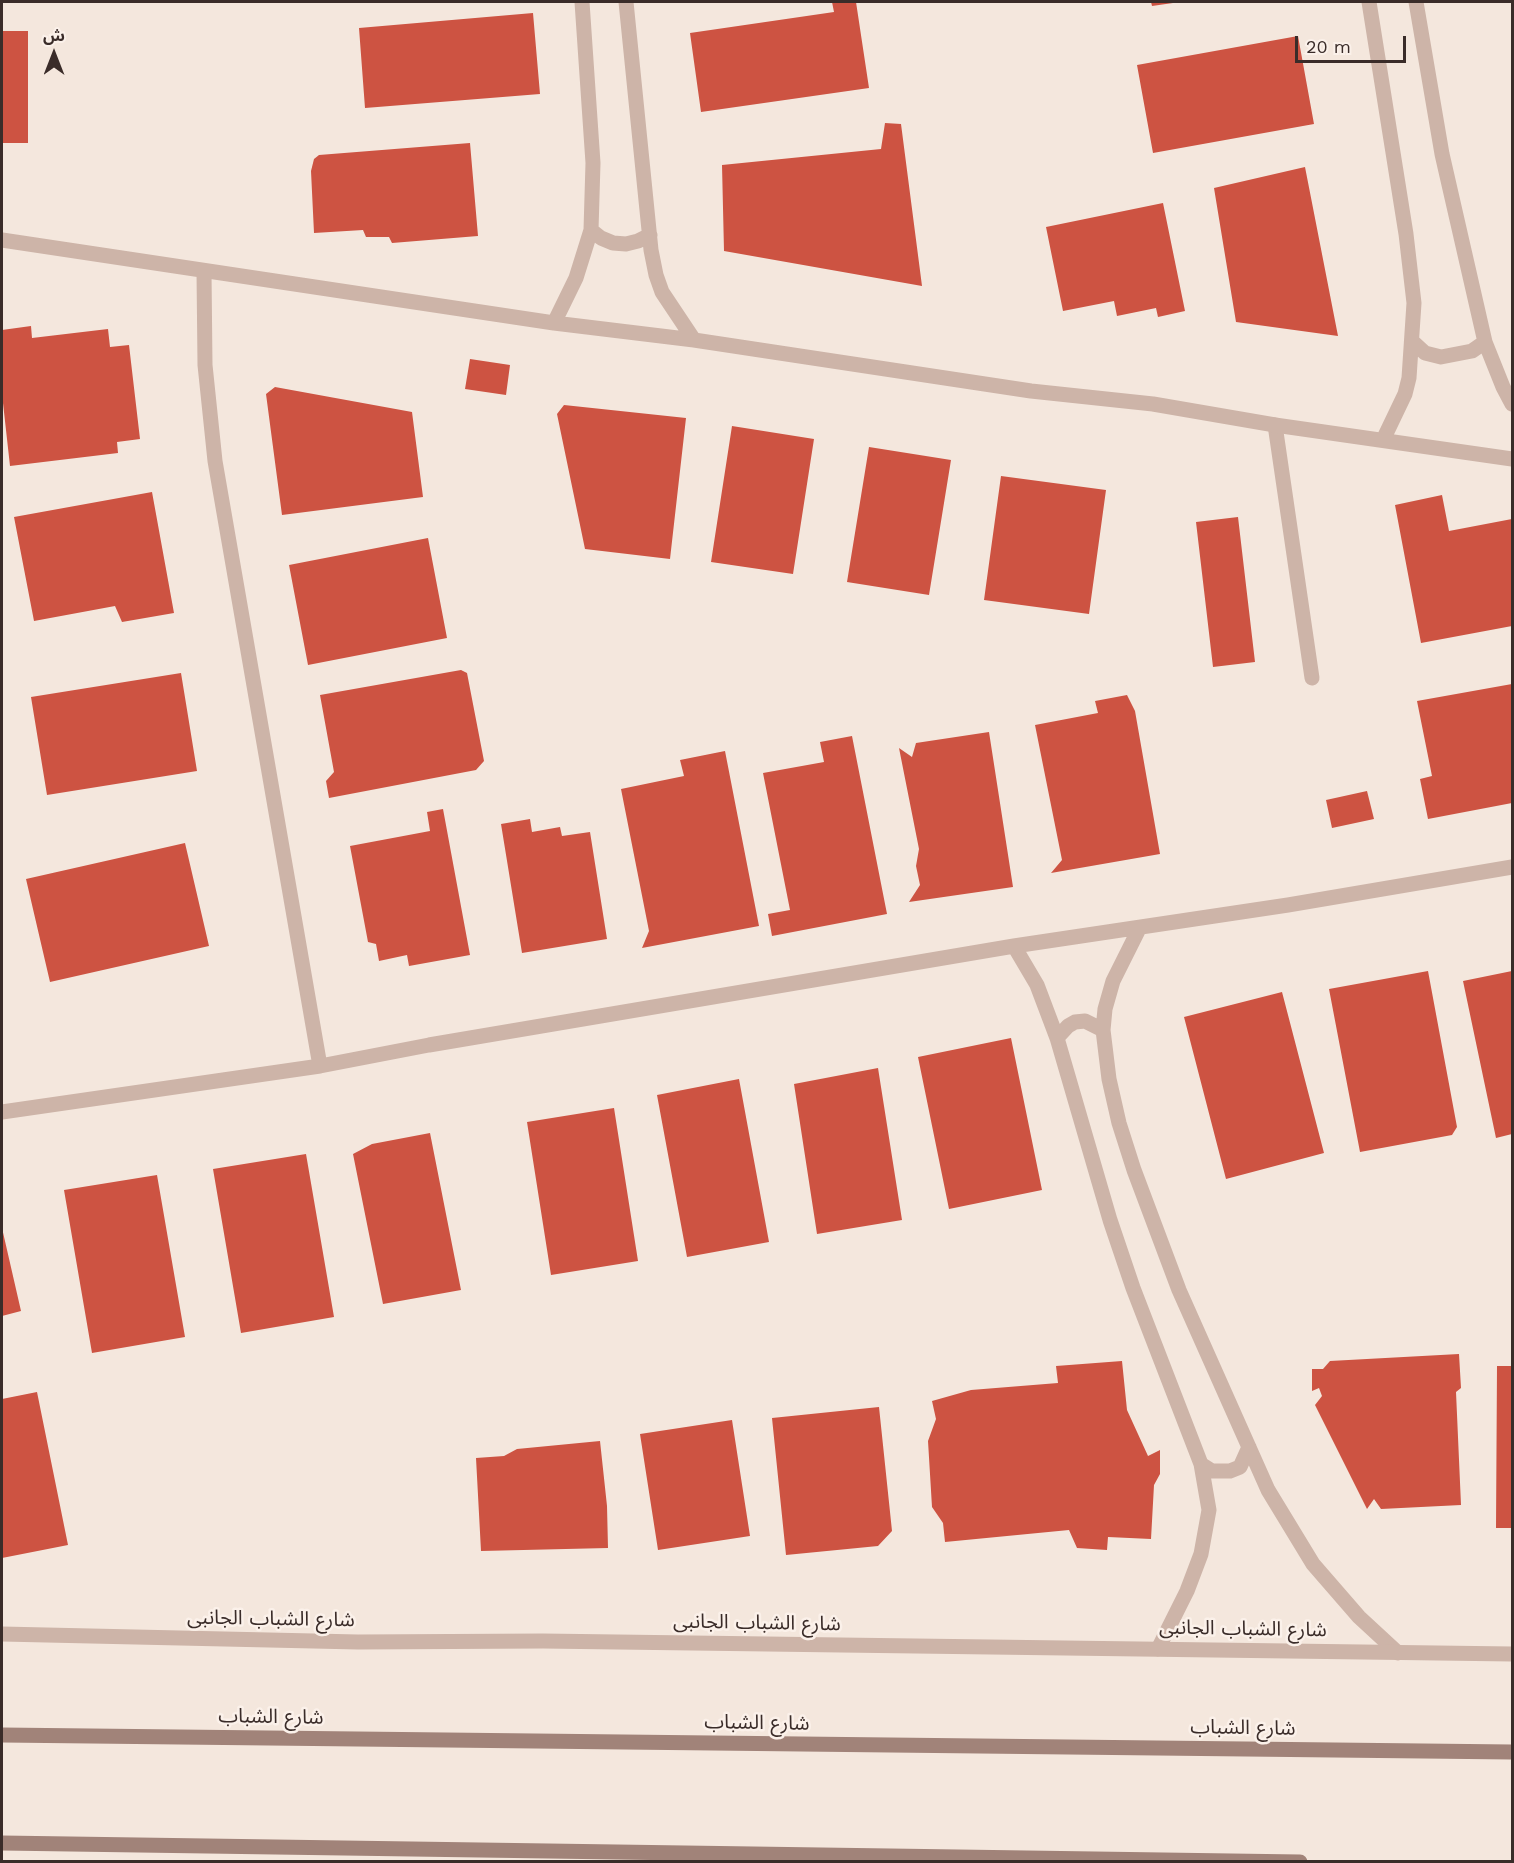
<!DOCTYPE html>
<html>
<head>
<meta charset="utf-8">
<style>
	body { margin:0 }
	#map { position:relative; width:1514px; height:1863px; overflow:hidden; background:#f4e7dd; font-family:"Work Sans","Noto Sans Arabic",sans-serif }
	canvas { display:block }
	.frame { position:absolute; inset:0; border:3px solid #3a2c29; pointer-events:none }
	.north { position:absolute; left:24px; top:24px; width:60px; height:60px; -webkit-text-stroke:4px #fbf1ea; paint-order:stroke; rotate:0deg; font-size:16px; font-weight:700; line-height:24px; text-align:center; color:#3a2c29 }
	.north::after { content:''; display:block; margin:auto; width:21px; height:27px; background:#3a2c29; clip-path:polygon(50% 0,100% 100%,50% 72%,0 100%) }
	.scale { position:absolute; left:1295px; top:36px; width:111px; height:27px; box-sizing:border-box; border:3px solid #3a2c29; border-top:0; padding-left:8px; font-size:18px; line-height:21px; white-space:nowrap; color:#3a2c29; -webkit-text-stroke:4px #fbf1ea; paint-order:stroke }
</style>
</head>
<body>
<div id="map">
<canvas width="1514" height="1863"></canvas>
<div class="frame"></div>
<div class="north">ش</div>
<div class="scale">20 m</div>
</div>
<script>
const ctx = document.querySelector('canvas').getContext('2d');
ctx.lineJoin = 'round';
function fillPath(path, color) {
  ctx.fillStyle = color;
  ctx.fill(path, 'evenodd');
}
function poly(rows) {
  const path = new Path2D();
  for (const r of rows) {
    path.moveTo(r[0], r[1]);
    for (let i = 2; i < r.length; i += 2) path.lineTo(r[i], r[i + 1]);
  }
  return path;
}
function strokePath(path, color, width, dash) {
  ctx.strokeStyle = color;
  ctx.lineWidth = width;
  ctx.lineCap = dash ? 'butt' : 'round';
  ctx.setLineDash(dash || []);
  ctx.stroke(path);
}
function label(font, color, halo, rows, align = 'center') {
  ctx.font = font + ' "Work Sans","Noto Sans Arabic",sans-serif';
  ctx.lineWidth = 5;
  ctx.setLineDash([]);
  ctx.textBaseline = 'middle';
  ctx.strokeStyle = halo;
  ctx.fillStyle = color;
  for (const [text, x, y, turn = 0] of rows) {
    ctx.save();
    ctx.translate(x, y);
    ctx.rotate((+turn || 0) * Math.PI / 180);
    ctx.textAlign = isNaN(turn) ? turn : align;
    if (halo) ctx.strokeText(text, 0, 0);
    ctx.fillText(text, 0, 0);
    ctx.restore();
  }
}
const building = poly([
	[832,2,856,2,869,88,701,112,690,33,834,12],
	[1151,2,1173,2,1173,3,1152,6],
	[533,13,540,94,365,108,359,28],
	[2,31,28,31,28,143,2,143],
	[1298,36,1314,124,1153,153,1137,65],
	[885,123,901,124,922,286,724,251,722,165,881,149],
	[470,143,478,236,392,243,389,237,366,237,363,230,314,233,311,171,314,159,319,155],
	[1305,167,1338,336,1236,322,1214,188],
	[1163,203,1185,311,1158,317,1156,308,1117,316,1114,301,1063,311,1046,227],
	[31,326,32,338,108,329,110,347,129,345,140,439,117,442,118,453,10,466,2,394,2,330],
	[470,359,510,365,506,395,465,389],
	[275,387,412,412,423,497,282,515,266,394],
	[564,405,686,418,670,559,585,549,557,414],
	[732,426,814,439,793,574,711,562],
	[869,447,951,460,929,595,847,582],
	[1001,476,1106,490,1089,614,984,600],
	[152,492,174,613,122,622,115,606,34,621,14,517],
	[1442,495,1449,531,1512,519,1512,626,1421,643,1395,505],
	[1238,517,1255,662,1213,667,1196,522],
	[428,538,447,638,308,665,289,565],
	[461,670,467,673,484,761,476,770,329,798,326,781,334,772,320,695],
	[181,673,197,771,47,795,31,697],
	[1512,684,1512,803,1428,819,1420,779,1432,776,1417,701],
	[1127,695,1135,711,1160,854,1051,873,1062,860,1035,725,1098,713,1095,701],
	[989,732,1013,887,909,902,920,885,916,866,919,849,899,748,912,757,916,743],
	[852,736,887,914,772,936,768,914,790,910,763,773,824,762,820,742],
	[725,751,759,926,642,948,649,931,621,789,684,776,680,760],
	[1367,791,1374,819,1332,828,1326,800],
	[443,809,470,955,409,966,407,955,379,961,376,944,368,942,350,846,430,831,427,812],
	[530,819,532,832,560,827,562,836,590,832,607,939,522,953,501,824],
	[185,843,209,946,50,982,26,879],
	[1428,971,1457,1127,1452,1135,1360,1152,1329,989],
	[1512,971,1512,1134,1496,1138,1463,981],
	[1282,992,1324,1153,1226,1179,1184,1017],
	[1011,1038,1042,1190,949,1209,918,1057],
	[878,1068,902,1220,817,1234,794,1084],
	[739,1079,769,1242,687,1257,657,1095],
	[614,1108,638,1261,551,1275,527,1122],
	[430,1133,461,1290,383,1304,353,1154,372,1144],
	[306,1154,334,1317,241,1333,213,1169],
	[157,1175,185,1337,92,1353,64,1190],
	[2,1228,21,1311,2,1316],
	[1459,1354,1461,1388,1456,1392,1461,1505,1381,1509,1374,1499,1367,1509,1315,1405,1322,1396,1319,1388,1312,1391,1312,1369,1323,1369,1330,1361],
	[1122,1361,1127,1410,1148,1456,1160,1450,1160,1474,1154,1485,1151,1539,1108,1537,1107,1550,1077,1548,1069,1530,945,1542,943,1523,932,1507,928,1441,936,1419,932,1401,971,1390,1058,1383,1056,1366],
	[1497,1366,1512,1366,1512,1528,1496,1528],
	[37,1392,68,1545,2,1558,2,1399],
	[879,1407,892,1531,878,1546,786,1555,772,1418],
	[732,1420,750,1536,658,1550,640,1434],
	[600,1441,607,1506,608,1548,481,1551,476,1458,504,1456,517,1449]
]);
const service = poly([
	[1275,425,1312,678]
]);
const minor = poly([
	[626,2,651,250,656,275,662,292,694,340],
	[1369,2,1406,234,1414,303,1409,378,1405,394,1383,440],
	[1416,2,1442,154,1485,342,1503,387,1512,404],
	[591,230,601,238,613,243,626,244,638,241,650,235],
	[2,240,554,323,694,340,1031,391,1153,404,1275,425,1512,459],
	[204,272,205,365,215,461,320,1066],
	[554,323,576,278,591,230,593,163,582,2],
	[1413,342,1425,353,1441,357,1472,351,1485,342],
	[1140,927,1113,981,1105,1009,1103,1030,1109,1079,1119,1123,1134,1170,1179,1290,1268,1490,1313,1564,1359,1617,1398,1653],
	[1014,946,1037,985,1057,1038,1110,1220,1133,1288,1201,1464,1209,1510,1201,1554,1187,1591,1158,1649],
	[1057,1038,1068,1026,1075,1022,1085,1021,1103,1030],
	[2,1112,320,1066,429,1045,1014,946,1288,905,1512,867],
	[1201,1464,1212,1471,1230,1471,1240,1467,1249,1447]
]);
const tertiary = poly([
	[2,1634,358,1642,543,1641,1512,1654]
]);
const secondary = poly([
	[2,1735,1512,1752],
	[2,1843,1300,1862]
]);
const streetNames = [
	["شارع الشباب الجانبى",271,1619,1],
	["شارع الشباب الجانبى",757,1623,1],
	["شارع الشباب الجانبى",1243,1629,1],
	["شارع الشباب",271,1717,1],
	["شارع الشباب",757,1723,1],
	["شارع الشباب",1243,1728,1]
];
fillPath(building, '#cd5342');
strokePath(service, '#cdb4a8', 15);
strokePath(minor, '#cdb4a8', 15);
strokePath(tertiary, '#cdb4a8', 15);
strokePath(secondary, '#a18379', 15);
label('20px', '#3a2c29', '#fbf1ea', streetNames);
</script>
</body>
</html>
